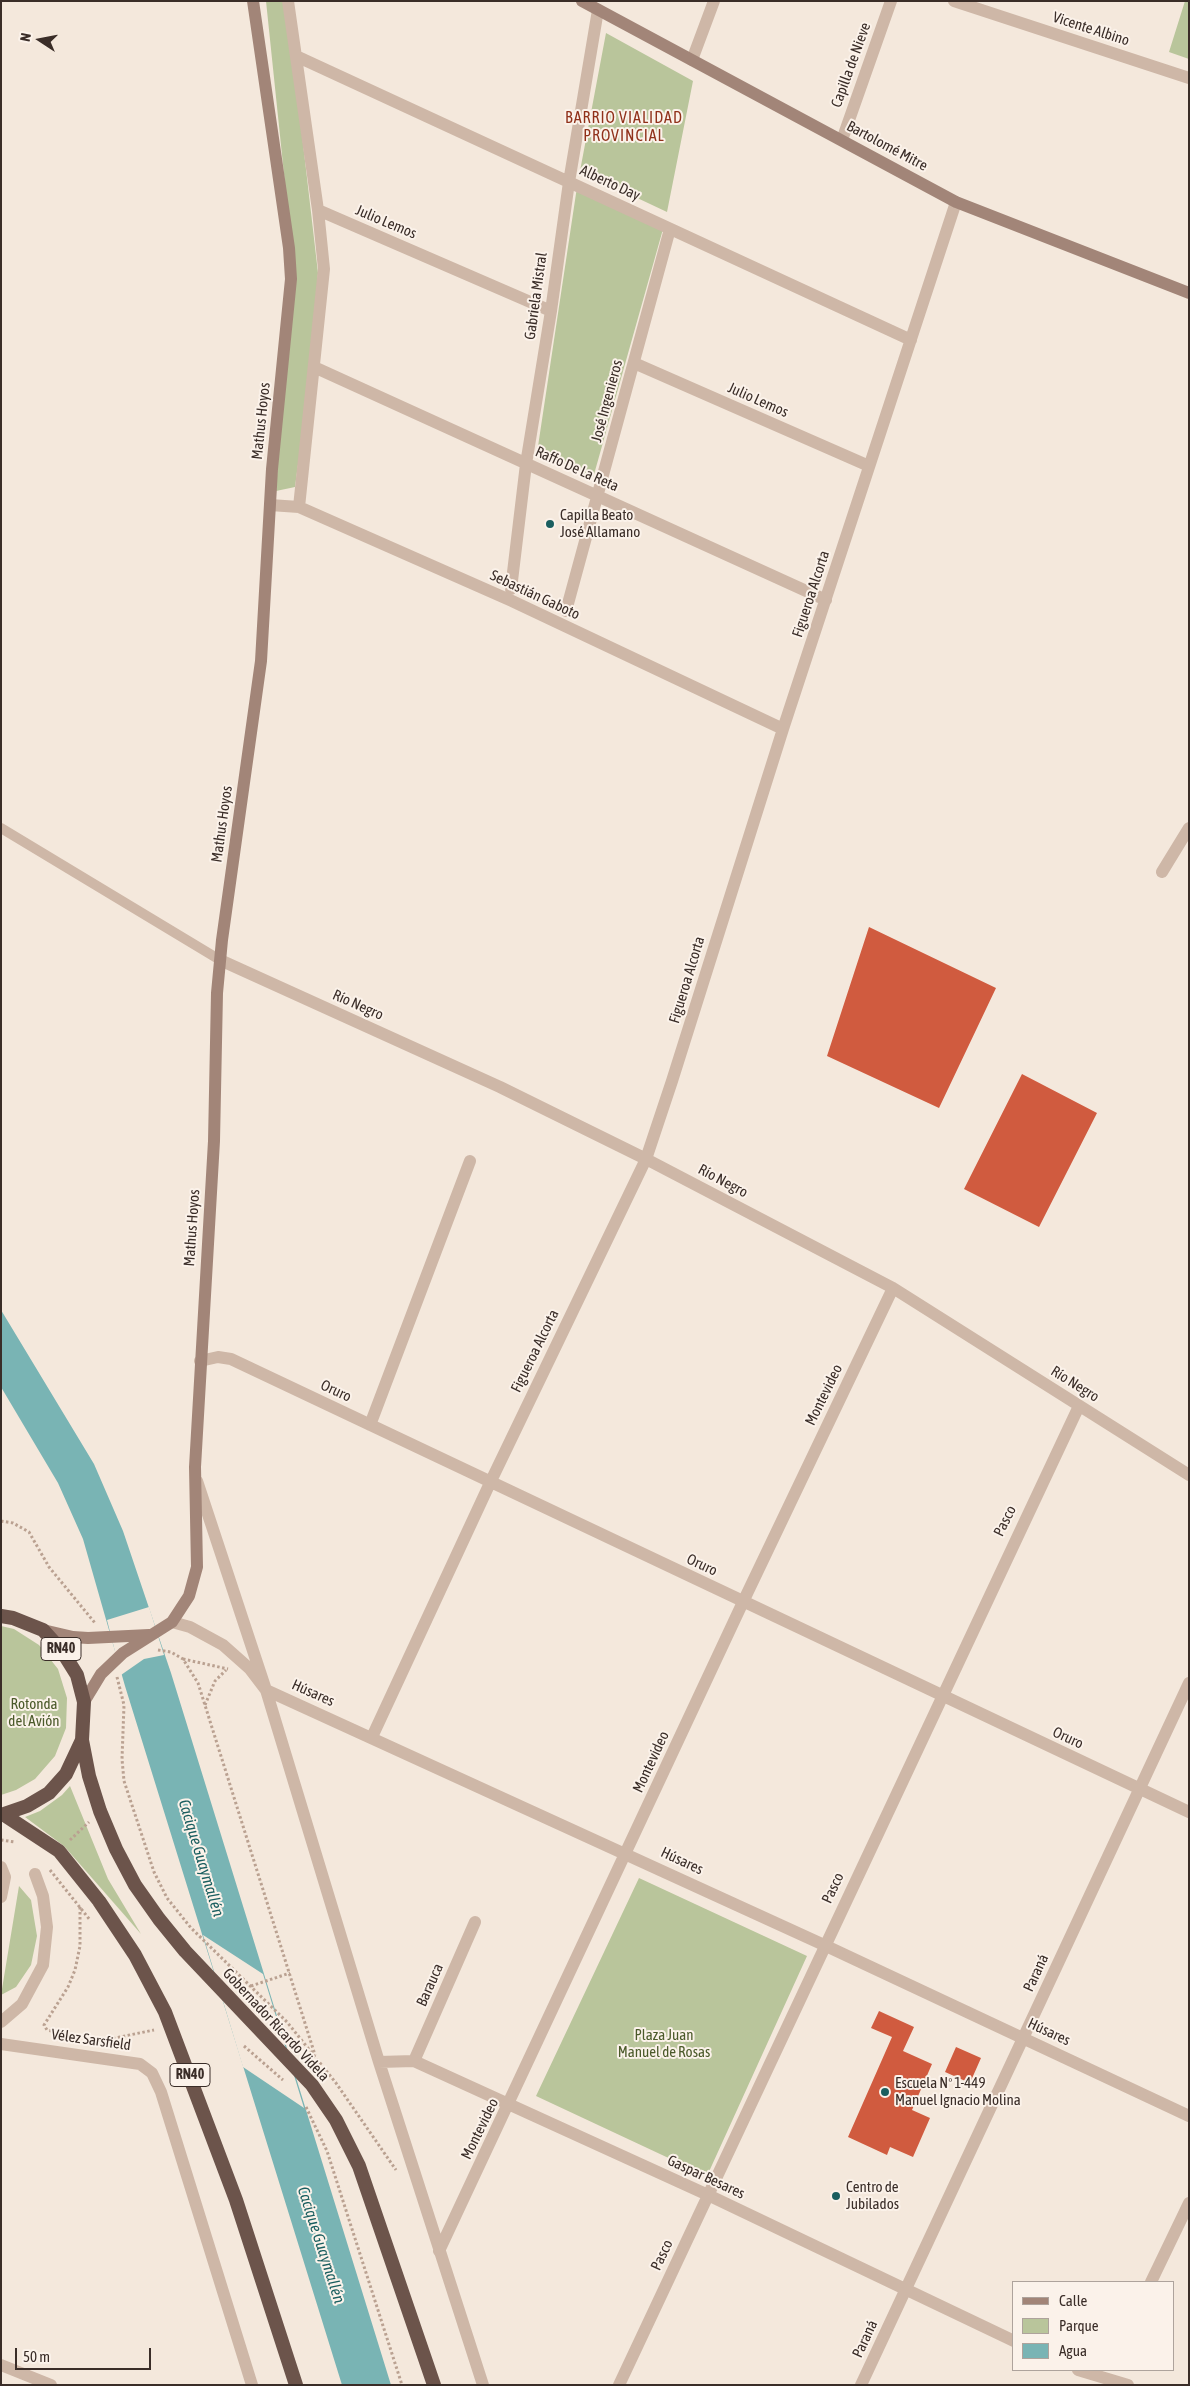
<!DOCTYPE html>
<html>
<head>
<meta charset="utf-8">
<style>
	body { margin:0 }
	#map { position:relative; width:1190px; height:2386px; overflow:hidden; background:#f4e8dc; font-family:"Asap Condensed",sans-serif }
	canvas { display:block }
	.frame { position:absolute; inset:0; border:2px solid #3a2d28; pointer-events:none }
	.legend { position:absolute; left:1012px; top:2281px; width:162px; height:90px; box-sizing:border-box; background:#fbf2ea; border:1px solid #aea39c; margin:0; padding:6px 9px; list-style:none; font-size:15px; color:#3a2d28 }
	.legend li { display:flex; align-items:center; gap:10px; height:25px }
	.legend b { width:25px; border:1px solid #aea39c }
	.north { position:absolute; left:15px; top:15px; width:50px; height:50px; -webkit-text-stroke:4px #fbf2ea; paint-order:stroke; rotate:281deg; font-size:14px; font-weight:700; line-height:20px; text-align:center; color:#3a2d28 }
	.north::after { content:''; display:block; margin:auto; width:18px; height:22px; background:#3a2d28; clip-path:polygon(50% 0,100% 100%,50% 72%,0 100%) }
	.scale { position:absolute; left:15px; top:2348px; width:136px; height:22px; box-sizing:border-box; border:2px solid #3a2d28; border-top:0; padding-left:6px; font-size:15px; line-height:18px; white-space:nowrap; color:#3a2d28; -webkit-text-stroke:4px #fbf2ea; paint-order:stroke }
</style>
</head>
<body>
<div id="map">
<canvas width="1190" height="2386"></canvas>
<div class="frame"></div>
<ul class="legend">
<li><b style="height:6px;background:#a28578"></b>Calle</li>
<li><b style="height:14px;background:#b9c59b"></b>Parque</li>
<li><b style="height:14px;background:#79b4b4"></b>Agua</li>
</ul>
<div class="north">N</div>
<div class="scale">50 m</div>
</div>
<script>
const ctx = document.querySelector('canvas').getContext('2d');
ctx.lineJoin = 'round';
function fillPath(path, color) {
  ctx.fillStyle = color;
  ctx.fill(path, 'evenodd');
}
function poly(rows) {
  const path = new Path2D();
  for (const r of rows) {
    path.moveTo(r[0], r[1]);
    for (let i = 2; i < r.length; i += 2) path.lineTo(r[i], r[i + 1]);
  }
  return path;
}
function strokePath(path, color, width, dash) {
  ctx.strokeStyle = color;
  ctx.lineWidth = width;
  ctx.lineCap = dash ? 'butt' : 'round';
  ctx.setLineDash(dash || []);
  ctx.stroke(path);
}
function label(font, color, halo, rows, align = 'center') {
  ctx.font = font + ' "Asap Condensed",sans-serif';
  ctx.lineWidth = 4;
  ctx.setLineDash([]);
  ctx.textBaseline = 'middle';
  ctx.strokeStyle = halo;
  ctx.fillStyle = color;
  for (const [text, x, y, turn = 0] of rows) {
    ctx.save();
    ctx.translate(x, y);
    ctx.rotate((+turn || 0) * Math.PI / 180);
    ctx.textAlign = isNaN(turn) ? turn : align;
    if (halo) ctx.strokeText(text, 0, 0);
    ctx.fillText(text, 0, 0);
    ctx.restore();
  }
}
const green = poly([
	[266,1,285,1,293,57,318,273,311,367,295,487,276,491,292,251],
	[1185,1,1189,1,1189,59,1169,52],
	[606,33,693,81,667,212,580,171],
	[577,187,663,229,593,478,537,453],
	[1,1626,14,1629,39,1645,58,1669,67,1698,66,1728,55,1756,35,1779,16,1790,1,1795],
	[70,1786,108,1879,141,1934,64,1846,25,1817,40,1811,62,1795],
	[639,1878,807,1956,707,2176,536,2096],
	[19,1886,31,1900,37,1936,31,1965,16,1987,1,1995]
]);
const water = poly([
	[1,1310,94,1464,123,1531,171,1673,391,2385,342,2385,125,1686,83,1539,58,1483,1,1387]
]);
const pier = poly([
	[149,1607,164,1655,144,1659,121,1675,107,1620],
	[203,1935,263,1974,304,2108,243,2067]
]);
const building = poly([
	[869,927,996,988,939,1108,827,1056],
	[1022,1074,1097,1113,1039,1227,964,1189],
	[879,2011,914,2027,903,2051,932,2064,912,2110,930,2118,913,2157,890,2147,887,2155,848,2137,892,2037,871,2028],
	[956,2047,981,2058,970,2083,945,2072]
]);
const path = poly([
	[1,1521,13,1523,29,1532,49,1567,95,1623],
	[158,1650,171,1652,183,1659,198,1683,315,2055],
	[183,1659,228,1669],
	[117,1677,124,1705,122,1759,124,1781,154,1872,167,1898,191,1928,287,2022,336,2083,396,2170],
	[205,1705,215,1681,226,1670],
	[1,1840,15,1842],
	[70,1840,89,1822],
	[50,1870,90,1920],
	[80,1907,80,1946,75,1970,68,1987,44,2025,47,2030,100,2041,154,2030],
	[251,1986,290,1973],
	[244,2046,283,2080],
	[306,2107,327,2151,402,2385]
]);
const service = poly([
	[1,828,220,960]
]);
const minor = poly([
	[288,1,318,210,324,269,299,507],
	[954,1,1189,78],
	[296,56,911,340],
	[692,60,714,1],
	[318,210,551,311],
	[634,363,869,466],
	[314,367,826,600],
	[270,505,299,507,512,601,783,729],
	[511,589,526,464,551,311,569,182,598,10],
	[566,611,670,229],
	[1162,872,1189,828],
	[220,960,500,1087,646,1159,893,1288,1189,1475],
	[200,1361,218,1357,231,1359,1189,1812],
	[370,1425,470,1161],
	[197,1481,266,1690,379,2062,483,2385],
	[172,1622,190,1627,223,1645,250,1669,266,1690,824,1945,1189,2116],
	[372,1737,490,1483,646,1159,672,1081,783,729,956,202],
	[1,1867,5,1877,1,1897],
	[1,2022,22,2004,43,1965,47,1927,43,1896,35,1874],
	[1,2044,140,2064,152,2073,161,2092,252,2385],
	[414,2061,475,1922],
	[379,2062,414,2061,708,2195,1014,2341],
	[439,2251,743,1602,893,1288],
	[1151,2282,1189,2203],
	[1078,2370,1128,2385],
	[619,2385,1079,1406],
	[861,2385,1189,1683]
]);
const tertiary = poly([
	[842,140,891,1],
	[1,2365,51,2385]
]);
const secondary = poly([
	[582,1,956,202,1189,293],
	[43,1630,73,1637,88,1638,149,1635],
	[84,1702,101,1674,123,1653,172,1622,189,1596,197,1567,195,1467,214,1141,217,993,222,940,261,661,272,469,291,279,289,248,253,1]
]);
const trunk = poly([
	[1,1616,13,1618,43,1630,62,1651,77,1675,84,1702,82,1740,89,1776,100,1811,116,1849,135,1885,159,1919,185,1951,312,2085,336,2120,359,2166,434,2385],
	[3,1814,59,1851,99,1901,135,1955,165,2012,236,2200,296,2385],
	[1,1815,27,1806,49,1793,66,1774,82,1740]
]);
const markers = [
	[550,524,5,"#1a5e5f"],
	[885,2092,5,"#1a5e5f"],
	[836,2196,5,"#1a5e5f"]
];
const shields = [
	[61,1649,40],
	[190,2075,40]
];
const shieldNames = [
	["RN40",61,1649],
	["RN40",190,2075]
];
const streetNames = [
	["Vicente Albino",1091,29,18],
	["Capilla de Nieve",851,65,-70],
	["Bartolomé Mitre",887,146,28],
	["Alberto Day",610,183,25],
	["Julio Lemos",386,222,23],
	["Gabriela Mistral",536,296,-82],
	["Julio Lemos",758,400,24],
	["José Ingenieros",607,401,-75],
	["Mathus Hoyos",261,421,-84],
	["Raffo De La Reta",577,469,24],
	["Figueroa Alcorta",811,594,-72],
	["Sebastián Gaboto",535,595,25],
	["Mathus Hoyos",222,824,-82],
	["Figueroa Alcorta",687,980,-73],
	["Río Negro",358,1005,24],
	["Río Negro",723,1181,28],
	["Mathus Hoyos",192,1228,-86],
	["Figueroa Alcorta",535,1351,-64],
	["Río Negro",1075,1384,32],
	["Oruro",336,1391,25],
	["Montevideo",824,1395,-64],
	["Pasco",1005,1521,-64],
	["Oruro",702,1565,25],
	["Húsares",313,1693,24],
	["Oruro",1068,1738,25],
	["Montevideo",651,1762,-65],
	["Húsares",682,1861,25],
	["Pasco",833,1888,-65],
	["Paraná",1036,1973,-65],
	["Barauca",430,1985,-66],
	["Gobernador Ricardo Videla",276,2025,47],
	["Húsares",1049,2032,25],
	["Vélez Sarsfield",91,2040,8],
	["Montevideo",480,2129,-64],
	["Gaspar Besares",706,2177,25],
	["Pasco",662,2255,-65],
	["Paraná",865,2339,-65]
];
const poiNames = [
	["Capilla Beato",560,515],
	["José Allamano",560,532],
	["Escuela Nº 1-449",895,2083],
	["Manuel Ignacio Molina",895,2100],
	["Centro de",846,2187],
	["Jubilados",846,2204]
];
const parkNames = [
	["Rotonda",34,1704],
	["del Avión",34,1721],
	["Plaza Juan",664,2035],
	["Manuel de Rosas",664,2052]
];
const neighbourhoodNames = [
	["BARRIO VIALIDAD",624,118],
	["PROVINCIAL",624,136]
];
const waterNames = [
	["Cacique Guaymallén",201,1858,73],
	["Cacique Guaymallén",321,2245,72]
];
fillPath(green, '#b9c59b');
fillPath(water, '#79b4b4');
fillPath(pier, '#f4e8dc');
fillPath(building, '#d05b3f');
strokePath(path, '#baa191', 3, [2.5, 2.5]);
strokePath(service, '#ceb7a7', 10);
strokePath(minor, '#ceb7a7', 12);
strokePath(tertiary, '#ceb7a7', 12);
strokePath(secondary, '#a28578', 12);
strokePath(trunk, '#6c544b', 14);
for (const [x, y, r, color] of markers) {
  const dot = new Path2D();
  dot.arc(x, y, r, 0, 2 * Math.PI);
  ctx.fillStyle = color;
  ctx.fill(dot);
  strokePath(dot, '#fbf2ea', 2);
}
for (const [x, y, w] of shields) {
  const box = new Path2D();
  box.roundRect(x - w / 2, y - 11.5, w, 23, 4);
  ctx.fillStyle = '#fbf2ea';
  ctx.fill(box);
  strokePath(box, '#3a2d28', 1);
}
label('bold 14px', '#3a2d28', null, shieldNames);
label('15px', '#3a2d28', '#fbf2ea', streetNames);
label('15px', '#3a2d28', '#fbf2ea', poiNames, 'left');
label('15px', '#4b5a2a', '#fbf2ea', parkNames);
ctx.letterSpacing = '1px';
label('16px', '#90311a', '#fbf2ea', neighbourhoodNames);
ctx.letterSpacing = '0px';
label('italic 16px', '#1a5e5f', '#fbf2ea', waterNames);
</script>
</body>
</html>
